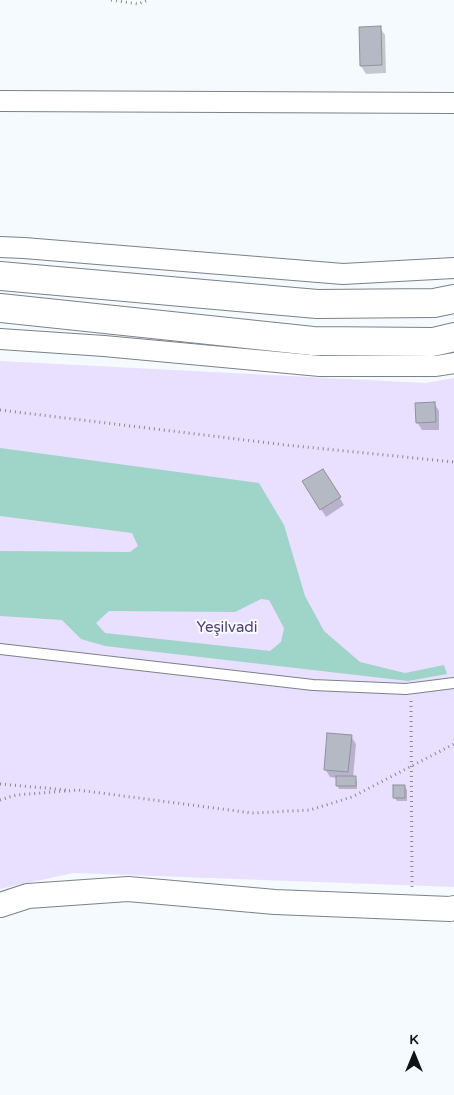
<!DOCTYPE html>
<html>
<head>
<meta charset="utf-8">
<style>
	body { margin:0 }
	#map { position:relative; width:454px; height:1095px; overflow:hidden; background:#f5faff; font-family:"Varela Round",sans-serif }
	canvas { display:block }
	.north { position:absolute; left:389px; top:1030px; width:50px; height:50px; -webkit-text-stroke:4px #f5faff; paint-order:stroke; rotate:0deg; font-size:14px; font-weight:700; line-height:20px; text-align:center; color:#111417 }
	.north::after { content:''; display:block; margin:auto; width:18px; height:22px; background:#111417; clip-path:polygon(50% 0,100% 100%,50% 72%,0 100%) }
</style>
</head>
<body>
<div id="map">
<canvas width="454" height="1095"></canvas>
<div class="north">K</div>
</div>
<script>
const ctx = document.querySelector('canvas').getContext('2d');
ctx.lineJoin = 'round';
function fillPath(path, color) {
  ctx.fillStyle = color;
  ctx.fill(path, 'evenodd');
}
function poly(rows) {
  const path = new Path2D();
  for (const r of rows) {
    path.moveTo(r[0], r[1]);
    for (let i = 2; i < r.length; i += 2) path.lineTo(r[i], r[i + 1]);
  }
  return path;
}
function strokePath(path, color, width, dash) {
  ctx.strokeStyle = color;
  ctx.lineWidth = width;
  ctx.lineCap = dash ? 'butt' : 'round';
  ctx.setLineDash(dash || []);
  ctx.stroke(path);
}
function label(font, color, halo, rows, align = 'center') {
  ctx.font = font + ' "Varela Round",sans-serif';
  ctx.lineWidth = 4;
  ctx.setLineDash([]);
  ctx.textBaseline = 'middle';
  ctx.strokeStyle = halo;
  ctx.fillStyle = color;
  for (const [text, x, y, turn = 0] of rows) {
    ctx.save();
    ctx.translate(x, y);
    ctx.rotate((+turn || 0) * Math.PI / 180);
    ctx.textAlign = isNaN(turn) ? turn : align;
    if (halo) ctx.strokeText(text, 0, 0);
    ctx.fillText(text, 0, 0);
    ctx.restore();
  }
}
const green = poly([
	[0,361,425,383,454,378,454,887,73,873,0,889]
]);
const water = poly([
	[0,448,259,483,284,525,305,596,324,631,360,662,405,673,444,665,447,674,408,681,105,646,81,639,62,620,0,616,0,551,130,552,138,546,132,533,0,516],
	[261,599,269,600,284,628,281,642,270,651,105,633,96,623,109,611,235,612]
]);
const shadow = poly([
	[360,28,380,28,385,35,386,73,366,74,361,66],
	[434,403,439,411,439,430,422,430,417,422],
	[323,470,344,505,326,517,304,482],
	[351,736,356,744,353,778,355,778,357,781,357,789,339,789,337,785,337,778,330,777,325,769],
	[405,787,407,790,407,801,397,801,395,798]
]);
const building = poly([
	[381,26,382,65,360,66,359,27,381,26],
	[435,402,436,422,416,423,415,403,435,402],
	[323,469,341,497,320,510,302,481,323,469],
	[327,733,352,735,348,772,324,770,327,733],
	[336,776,356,776,356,786,336,786,336,776],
	[393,785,405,785,405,798,393,798,393,785]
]);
const path = poly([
	[111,0,138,4,148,0],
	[0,410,286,445,454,462],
	[411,701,412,888],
	[0,784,67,790],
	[0,800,16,795,78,790,252,813,310,810,352,797,454,744]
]);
const service = poly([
	[0,649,313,685,406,689,454,683]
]);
const minor = poly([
	[0,101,454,103],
	[0,247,24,248,343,274,454,268],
	[0,339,104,346,320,366,436,366,454,363]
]);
const tertiary = poly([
	[0,905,28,896,128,889,275,902,450,909,454,908]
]);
const primary = poly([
	[0,276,317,304,434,303,454,299],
	[0,308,313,341,433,342,454,337]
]);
const parkNames = [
	["Yeşilvadi",227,628]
];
fillPath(green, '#e9dfff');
fillPath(water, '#9fd4c9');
fillPath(shadow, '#0003');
fillPath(building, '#b5b9c3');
strokePath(building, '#8f929c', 1);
strokePath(service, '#7a8289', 12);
strokePath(minor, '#7a8289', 22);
strokePath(tertiary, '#7a8289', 26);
strokePath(primary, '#7a8289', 30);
strokePath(path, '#878b8f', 3, [1, 4]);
strokePath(service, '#fff', 10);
strokePath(minor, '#fff', 20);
strokePath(tertiary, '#fff', 24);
strokePath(primary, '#fff', 28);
label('15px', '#533f73', '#f5faff', parkNames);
</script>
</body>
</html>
